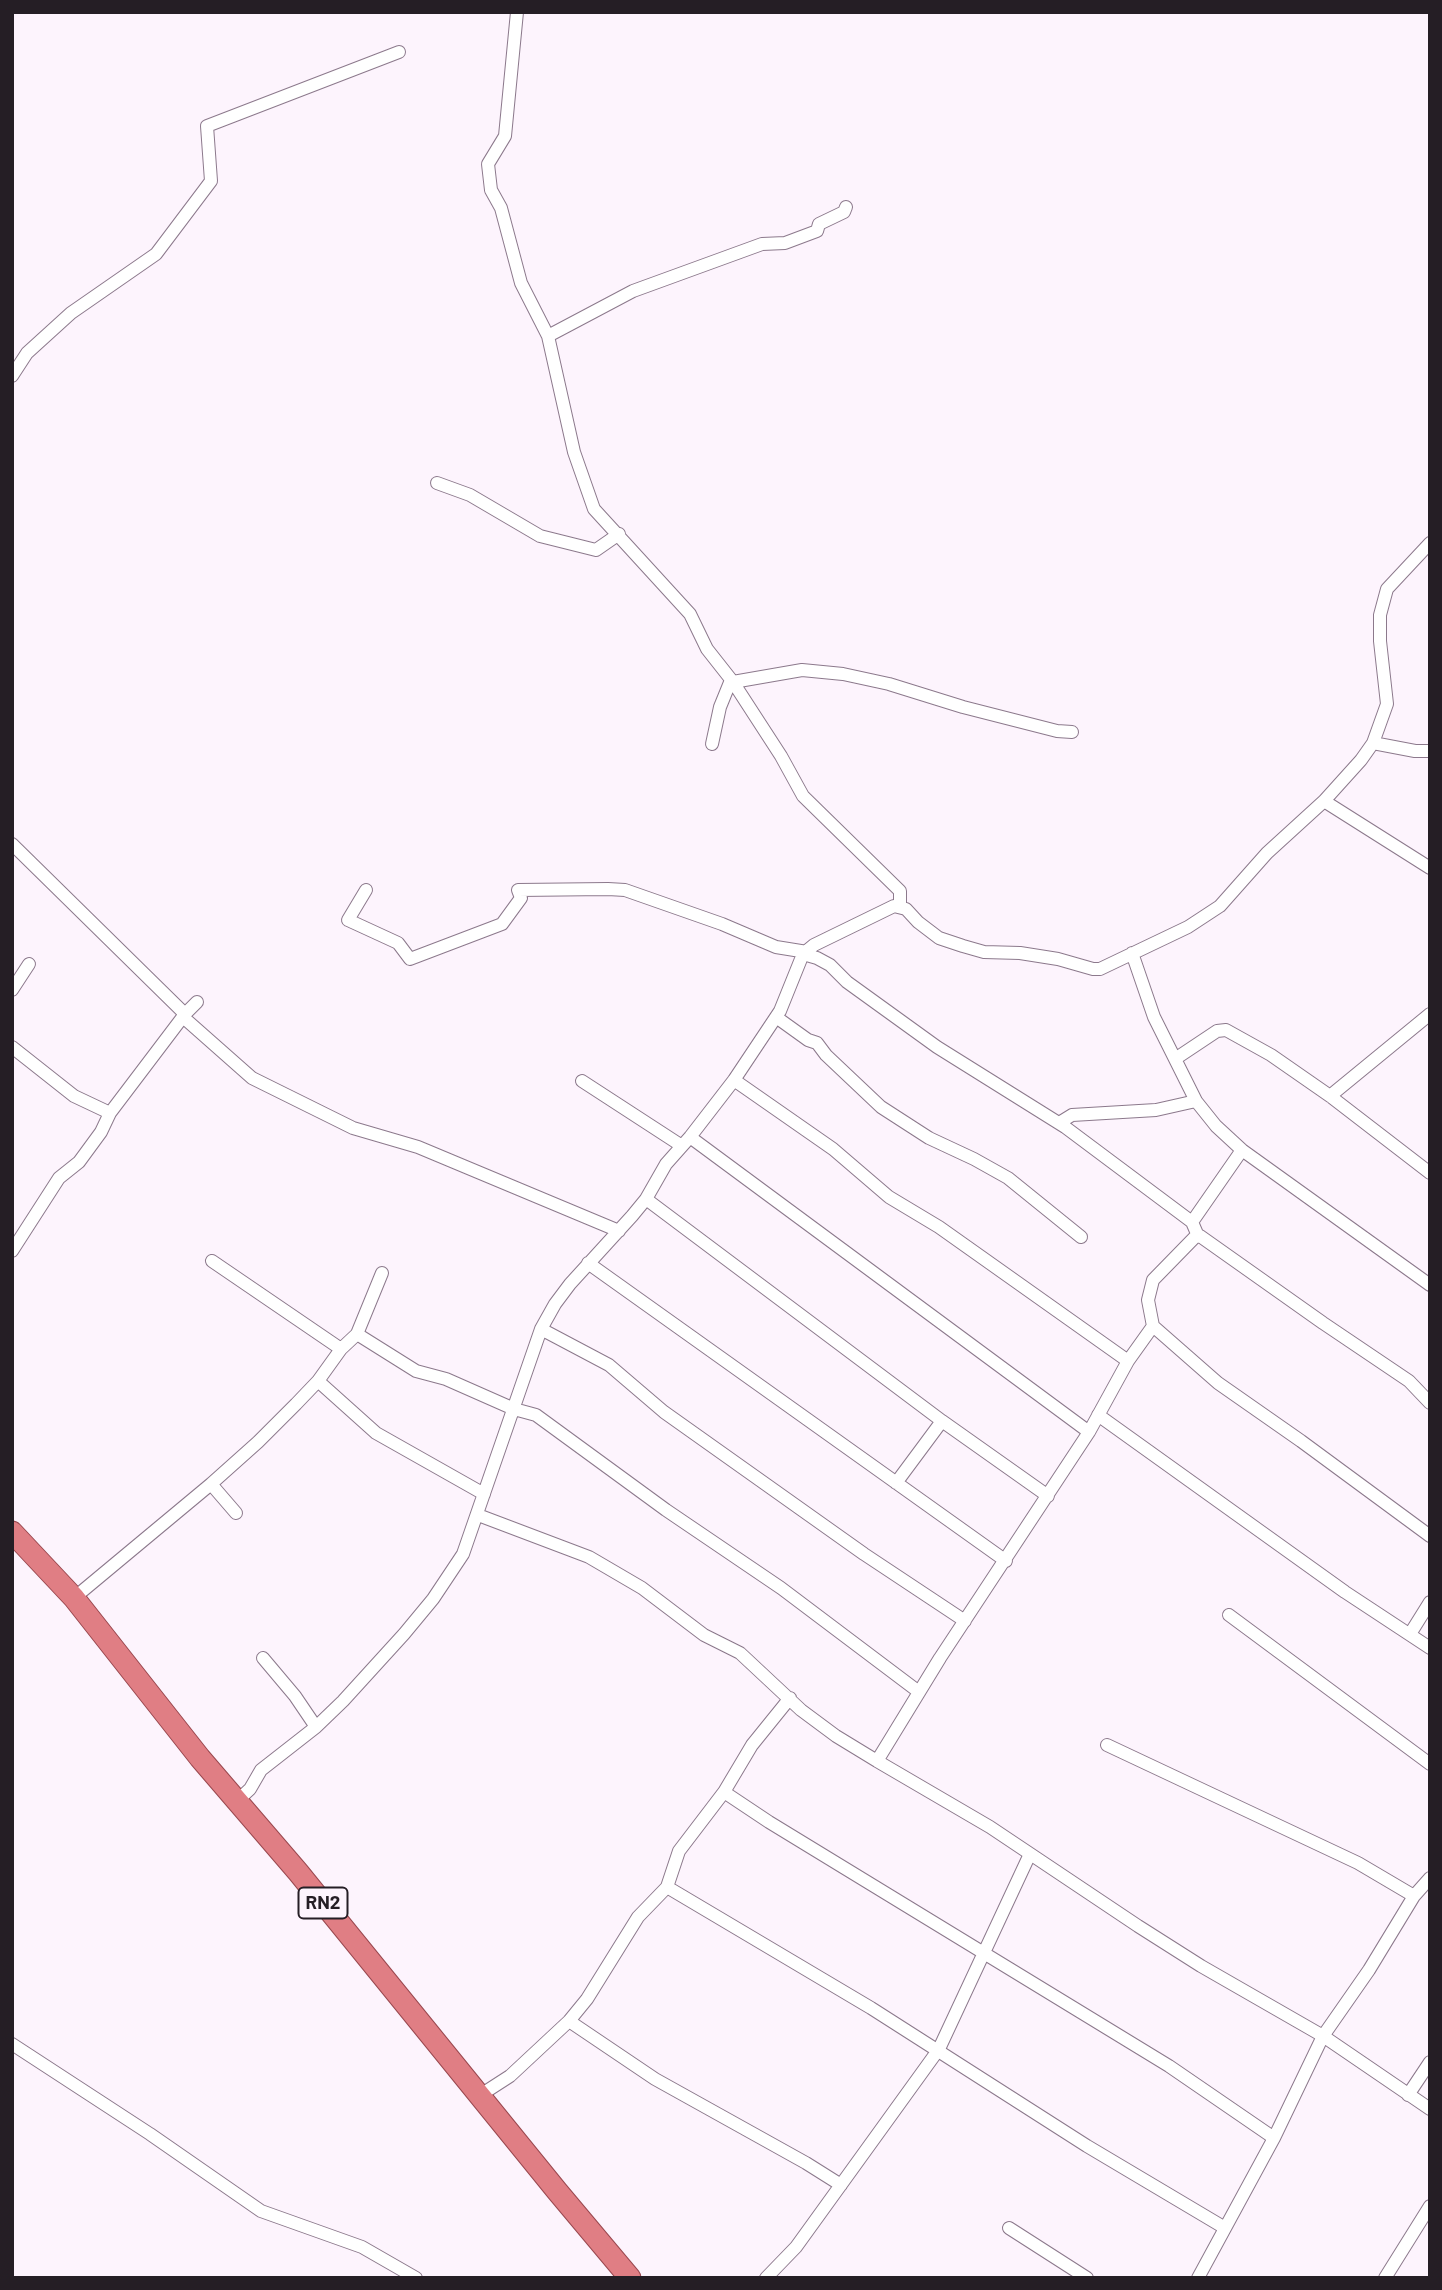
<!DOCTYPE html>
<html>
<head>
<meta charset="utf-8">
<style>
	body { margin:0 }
	#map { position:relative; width:1442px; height:2290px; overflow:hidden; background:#fdf4fd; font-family:Barlow,sans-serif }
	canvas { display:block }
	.frame { position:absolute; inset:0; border:14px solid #251e25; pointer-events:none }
</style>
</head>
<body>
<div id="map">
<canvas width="1442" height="2290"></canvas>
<div class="frame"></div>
</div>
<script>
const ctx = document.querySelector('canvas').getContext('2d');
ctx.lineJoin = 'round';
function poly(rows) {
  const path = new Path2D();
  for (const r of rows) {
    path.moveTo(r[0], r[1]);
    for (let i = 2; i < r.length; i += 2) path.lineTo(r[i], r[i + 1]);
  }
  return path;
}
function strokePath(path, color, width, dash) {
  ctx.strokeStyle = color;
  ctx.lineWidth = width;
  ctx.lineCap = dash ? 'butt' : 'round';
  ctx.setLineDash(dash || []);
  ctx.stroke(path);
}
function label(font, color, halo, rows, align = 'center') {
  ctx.font = font + ' Barlow,sans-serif';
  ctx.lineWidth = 5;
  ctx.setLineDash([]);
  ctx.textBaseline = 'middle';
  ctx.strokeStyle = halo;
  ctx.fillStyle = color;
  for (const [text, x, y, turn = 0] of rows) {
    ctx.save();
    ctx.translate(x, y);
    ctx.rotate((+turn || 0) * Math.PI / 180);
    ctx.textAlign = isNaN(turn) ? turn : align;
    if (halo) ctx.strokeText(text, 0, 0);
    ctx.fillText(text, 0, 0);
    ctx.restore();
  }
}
const minor = poly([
	[517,12,505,136,488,164,491,190,501,208,521,283,548,336,574,452,594,509,690,614,707,649,733,682,781,756,803,796,900,891,900,907],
	[548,336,633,291,762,244,785,243,817,231,819,224,844,212,846,207],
	[12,376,27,353,71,313,156,254,211,181,207,126,399,52],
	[437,483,470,495,540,536,596,550,619,534],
	[733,682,802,670,843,674,889,684,963,707,1057,731,1072,732],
	[1373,743,1415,751,1430,751],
	[712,744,720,707,731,680],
	[1324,801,1430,868],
	[12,844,185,1014],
	[366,890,348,920,398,943,410,959,502,924,521,898,518,890,608,889,625,890,722,924,776,947,807,952],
	[1132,953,1154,1017,1196,1101,1216,1126,1242,1150,1430,1285],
	[803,954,817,958,830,965,847,982,937,1047,1065,1127,1192,1222,1198,1236],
	[12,990,29,964],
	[183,1017,252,1078,353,1128,418,1147,619,1231],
	[776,1017,808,1040,817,1043,826,1055,881,1107,929,1138,974,1159,1008,1178,1081,1237],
	[12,1047,74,1096,110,1113],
	[1175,1059,1217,1031,1226,1030,1271,1055,1330,1096,1430,1173],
	[734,1080,833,1149,889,1197,939,1227,1128,1361],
	[582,1081,682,1146],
	[1330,1096,1430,1014],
	[1059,1123,1072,1115,1156,1110,1196,1101],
	[690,1137,1089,1432],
	[646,1199,942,1421,1048,1496],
	[1192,1222,1242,1150],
	[12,1251,59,1178,79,1162,101,1132,110,1113,185,1014,197,1002],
	[212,1261,341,1349],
	[588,1263,1006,1561],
	[1153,1326,1218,1383,1301,1441,1430,1536],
	[541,1329,609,1365,664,1412,864,1554,965,1621],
	[357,1334,416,1371,446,1379,514,1409,536,1415,666,1510,781,1588,919,1692],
	[318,1381,376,1433,484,1494],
	[1430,1403,1409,1381,1323,1323,1200,1236,1195,1237,1153,1280,1148,1300,1153,1326,1128,1361,1089,1432,940,1658,877,1761,990,1827,1138,1926,1201,1966,1323,2036,1430,2109],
	[1098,1415,1345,1592,1430,1648],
	[896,1483,942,1421],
	[211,1484,236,1513],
	[478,1515,589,1557,642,1588,704,1635,740,1653,801,1710,836,1736,877,1761],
	[74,1598,211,1484,258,1442,296,1404,318,1381,341,1349,357,1334,382,1273],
	[1229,1615,1430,1764],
	[1410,1634,1430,1602],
	[263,1658,295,1696,316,1727],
	[1107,1745,1358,1863,1414,1896],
	[724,1792,769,1822,1169,2066,1274,2138],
	[237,1801,250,1789,261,1770,316,1727,343,1701,404,1634,433,1599,463,1554,541,1329,555,1304,570,1284,632,1216,646,1199,666,1164,690,1137,734,1080,780,1011,803,954,814,945,894,906,906,909,918,922,939,938,963,946,984,952,1020,953,1058,959,1093,969,1100,969,1188,927,1220,906,1267,853,1324,801,1361,760,1373,743,1387,704,1380,641,1380,615,1387,589,1430,543],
	[667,1887,871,2008,1087,2146,1225,2228],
	[569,2021,655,2079,806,2163,841,2185],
	[12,2044,150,2134,261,2211,362,2247,416,2278],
	[1408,2095,1430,2062],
	[479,2096,510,2076,569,2021,587,1999,638,1917,667,1887,679,1851,724,1792,752,1745,790,1698],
	[1009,2228,1087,2278],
	[766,2278,796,2247,939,2049,1030,1854],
	[1198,2278,1274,2138,1323,2036,1369,1970,1414,1896,1430,1878],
	[1385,2278,1430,2206]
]);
const trunk = poly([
	[12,1532,74,1598,200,1758,298,1872,557,2191,630,2278]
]);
const shields = [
	[323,1903,49]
];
const shieldNames = [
	["RN2",323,1903]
];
strokePath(minor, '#8c798c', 14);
strokePath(trunk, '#99484f', 23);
strokePath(minor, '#fff', 12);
strokePath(trunk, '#e07e84', 21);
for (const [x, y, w] of shields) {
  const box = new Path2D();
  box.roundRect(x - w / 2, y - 15.5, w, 31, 5);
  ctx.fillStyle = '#fdf4fd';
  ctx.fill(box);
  strokePath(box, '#251e25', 2);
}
label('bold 19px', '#251e25', null, shieldNames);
</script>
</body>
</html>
